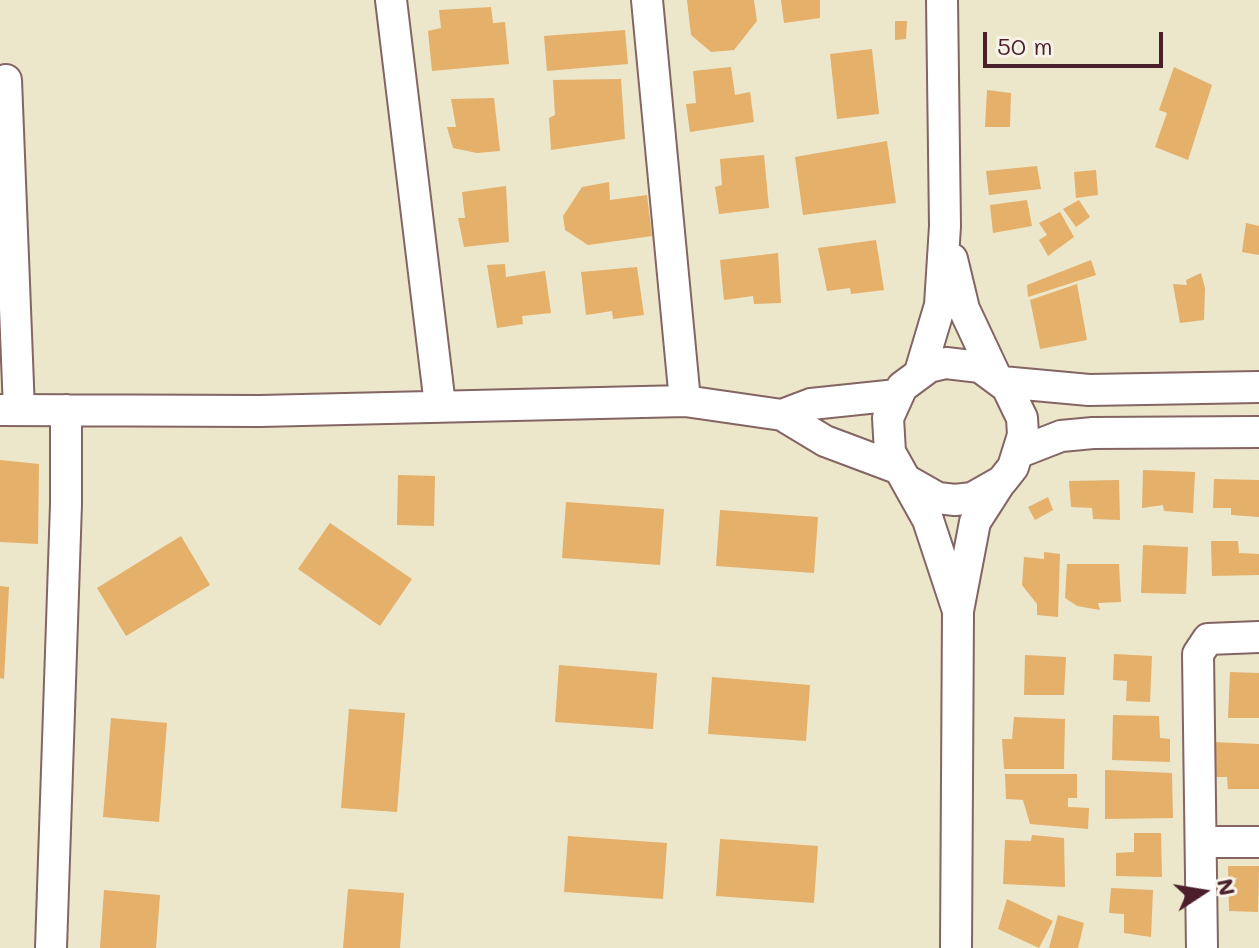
<!DOCTYPE html>
<html>
<head>
<meta charset="utf-8">
<style>
	body { margin:0 }
	#map { position:relative; width:1259px; height:948px; overflow:hidden; background:#ece6cb; font-family:Mali,sans-serif }
	canvas { display:block }
	.north { position:absolute; left:1163px; top:852px; width:80px; height:80px; -webkit-text-stroke:6px #f7f3e8; paint-order:stroke; rotate:78deg; font-size:22px; font-weight:700; line-height:32px; text-align:center; color:#4a1f2b }
	.north::after { content:''; display:block; margin:auto; width:28px; height:36px; background:#4a1f2b; clip-path:polygon(50% 0,100% 100%,50% 72%,0 100%) }
	.scale { position:absolute; left:983px; top:32px; width:180px; height:36px; box-sizing:border-box; border:4px solid #4a1f2b; border-top:0; padding-left:10px; font-size:24px; line-height:28px; white-space:nowrap; color:#4a1f2b; -webkit-text-stroke:6px #f7f3e8; paint-order:stroke }
</style>
</head>
<body>
<div id="map">
<canvas width="1259" height="948"></canvas>
<div class="north">N</div>
<div class="scale">50 m</div>
</div>
<script>
const ctx = document.querySelector('canvas').getContext('2d');
ctx.lineJoin = 'round';
function fillPath(path, color) {
  ctx.fillStyle = color;
  ctx.fill(path, 'evenodd');
}
function poly(rows) {
  const path = new Path2D();
  for (const r of rows) {
    path.moveTo(r[0], r[1]);
    for (let i = 2; i < r.length; i += 2) path.lineTo(r[i], r[i + 1]);
  }
  return path;
}
function strokePath(path, color, width, dash) {
  ctx.strokeStyle = color;
  ctx.lineWidth = width;
  ctx.lineCap = dash ? 'butt' : 'round';
  ctx.setLineDash(dash || []);
  ctx.stroke(path);
}
const building = poly([
	[687,0,754,0,757,21,734,50,711,52,691,35],
	[781,0,820,0,820,18,784,23],
	[491,7,493,23,505,22,509,64,432,71,428,31,441,28,439,10],
	[895,21,907,21,906,39,895,40],
	[625,30,628,64,547,71,544,36],
	[872,49,879,114,837,119,830,54],
	[731,67,735,95,750,92,754,122,690,132,686,104,696,103,693,71],
	[1174,67,1212,85,1188,160,1155,147,1167,113,1159,110],
	[621,79,625,139,551,150,549,118,555,115,553,80],
	[987,90,1011,93,1010,127,985,127],
	[494,98,500,151,477,153,453,148,447,127,456,127,451,99],
	[887,141,896,203,803,215,795,157],
	[764,155,769,208,719,214,715,187,722,185,720,159],
	[1037,166,1041,189,989,195,986,171],
	[1096,170,1098,195,1076,198,1074,172],
	[609,182,610,200,647,195,652,236,588,245,565,230,563,216,582,187],
	[506,186,509,242,464,247,458,218,465,218,462,192],
	[1027,200,1032,226,993,233,990,205],
	[1079,200,1090,217,1076,227,1063,209],
	[1060,212,1074,237,1048,256,1039,240,1047,235,1039,223],
	[1246,223,1259,226,1259,255,1242,252],
	[876,240,884,290,851,294,850,288,827,291,818,248],
	[778,253,781,303,754,304,753,296,724,300,720,260],
	[1091,260,1096,275,1028,297,1027,285],
	[505,264,506,277,545,271,551,313,522,316,523,324,497,328,487,265],
	[637,267,644,315,613,319,612,311,586,315,581,272],
	[1201,273,1205,288,1204,320,1180,323,1173,284,1187,285,1186,280],
	[1077,284,1087,340,1040,349,1030,300],
	[0,460,39,464,38,544,0,542],
	[1143,470,1195,472,1193,513,1164,511,1163,505,1142,508],
	[398,475,435,476,434,526,397,525],
	[1214,479,1259,480,1259,517,1231,515,1231,508,1213,508],
	[1119,480,1120,520,1093,519,1092,508,1071,507,1069,481],
	[1048,497,1053,510,1035,520,1028,507],
	[566,502,664,509,660,565,562,558],
	[720,510,818,517,814,573,716,566],
	[330,523,412,579,380,626,298,569],
	[181,536,210,585,126,636,97,588],
	[1211,541,1238,541,1239,553,1259,554,1259,575,1212,576],
	[1143,545,1188,547,1186,594,1141,593],
	[1044,552,1060,554,1058,617,1037,615,1037,604,1022,585,1024,557,1044,559],
	[1067,564,1119,564,1121,602,1098,603,1100,610,1077,606,1065,598],
	[0,586,9,587,4,679,0,678],
	[1114,654,1152,656,1150,702,1126,701,1127,681,1113,680],
	[1025,655,1066,657,1064,695,1024,695],
	[559,665,657,673,653,729,555,722],
	[1230,672,1259,673,1259,718,1228,718],
	[712,677,810,685,806,741,708,734],
	[349,709,405,713,397,812,341,808],
	[1113,715,1159,716,1160,738,1170,739,1170,762,1112,760],
	[1014,717,1065,719,1064,769,1004,769,1002,739,1012,739],
	[111,718,167,723,159,822,103,817],
	[1212,742,1259,744,1259,789,1228,789,1227,777,1213,777],
	[1105,770,1172,773,1173,818,1105,819],
	[1005,774,1077,774,1077,798,1068,798,1068,807,1089,808,1088,829,1030,824,1023,800,1006,799],
	[1134,833,1161,833,1162,877,1116,876,1116,853,1134,852],
	[1032,835,1064,838,1065,887,1003,884,1005,840,1031,841],
	[568,836,667,843,663,899,564,892],
	[720,839,818,846,814,903,716,896],
	[1228,866,1259,866,1258,912,1229,911],
	[1111,888,1153,890,1151,937,1124,933,1124,914,1109,913],
	[348,889,404,893,400,948,343,948],
	[104,890,160,895,156,948,100,948],
	[1007,899,1053,921,1039,948,998,929],
	[1058,915,1084,923,1078,948,1049,948]
]);
const minor = poly([
	[391,0,440,405],
	[647,0,685,401],
	[6,80,19,410],
	[952,259,964,309,995,375],
	[920,372,940,305,945,226,942,0],
	[1002,382,1089,390,1259,387],
	[0,410,260,411,685,401,782,415,825,441,897,468],
	[782,415,811,404,897,395],
	[1020,452,1061,436,1093,433,1259,432],
	[908,481,938,498,955,500,972,498,1002,481,1013,467,1023,435,1022,418,1007,387,980,367,946,363,929,367,902,387,888,418,890,452,928,520,958,611],
	[1202,842,1259,842],
	[51,948,66,504,66,410],
	[956,948,958,611,975,522,1000,483],
	[1202,948,1198,654,1208,639,1259,637]
]);
fillPath(building, '#e4b06a');
strokePath(minor, '#836563', 34);
strokePath(minor, '#fff', 30);
</script>
</body>
</html>
